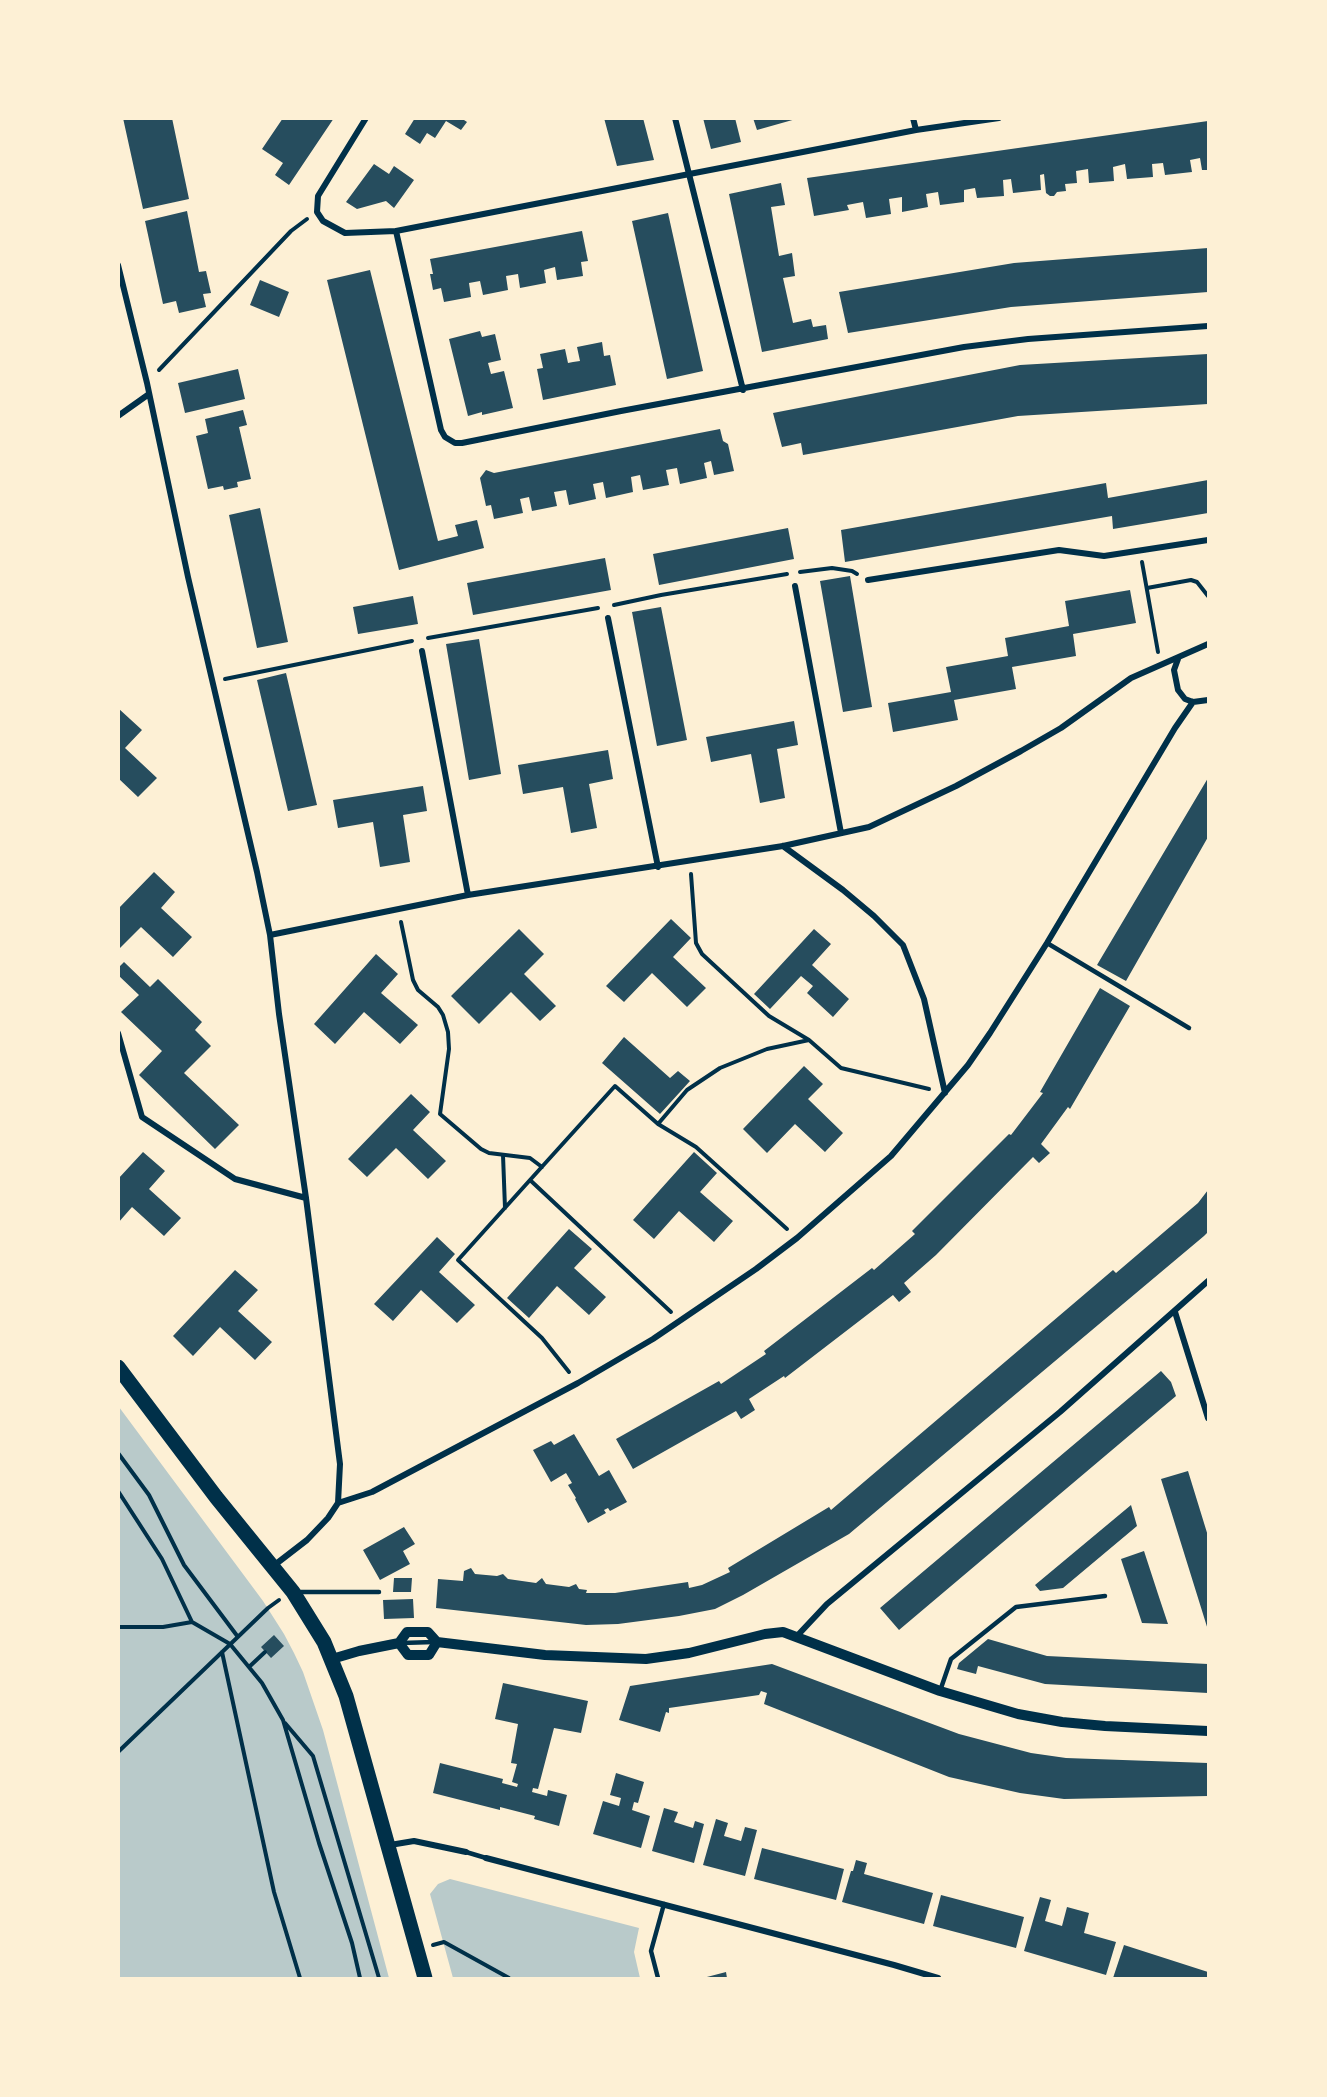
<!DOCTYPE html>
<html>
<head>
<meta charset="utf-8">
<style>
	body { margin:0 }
	#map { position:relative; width:1327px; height:2097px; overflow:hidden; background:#fdf0d5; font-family:Quicksand,sans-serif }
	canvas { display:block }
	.frame { position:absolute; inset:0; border:120px solid #fdf0d5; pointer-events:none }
</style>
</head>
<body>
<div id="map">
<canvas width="1327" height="2097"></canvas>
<div class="frame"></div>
</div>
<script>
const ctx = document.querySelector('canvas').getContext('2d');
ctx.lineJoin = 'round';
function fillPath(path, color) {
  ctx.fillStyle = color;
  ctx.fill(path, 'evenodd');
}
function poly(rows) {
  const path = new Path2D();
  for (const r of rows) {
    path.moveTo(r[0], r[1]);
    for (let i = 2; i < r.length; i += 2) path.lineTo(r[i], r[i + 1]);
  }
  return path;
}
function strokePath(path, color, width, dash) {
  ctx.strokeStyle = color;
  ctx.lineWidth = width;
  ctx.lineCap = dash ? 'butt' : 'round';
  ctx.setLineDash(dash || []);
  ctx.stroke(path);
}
const green = poly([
	[119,1407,263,1601,284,1634,294,1653,303,1672,323,1730,389,1978,119,1978],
	[450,1879,639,1928,634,1952,640,1978,453,1978,430,1894,438,1884]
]);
const building = poly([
	[123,118,172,118,189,199,143,209],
	[283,118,334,118,289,185,275,175,283,163,262,149],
	[415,118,461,118,467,122,461,130,446,121,435,138,427,133,420,144,405,134],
	[604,118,643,118,654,160,617,166],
	[703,118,735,118,741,142,711,149],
	[753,118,796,118,796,119,757,130],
	[1208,121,1208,170,1202,170,1200,158,1190,160,1192,172,1165,175,1163,163,1152,164,1153,177,1127,179,1125,164,1113,167,1114,181,1089,183,1088,169,1076,171,1077,183,1065,184,1066,191,1057,192,1054,196,1050,196,1046,193,1044,174,1040,175,1041,190,1013,193,1011,179,1003,180,1004,196,977,198,975,188,964,190,964,202,940,205,938,192,926,194,928,207,902,212,902,197,889,199,891,214,866,218,863,202,847,205,849,210,814,216,807,178],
	[374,164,389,174,394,166,414,180,394,208,386,201,357,209,346,202],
	[781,183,785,205,771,207,779,256,792,253,795,276,783,278,793,323,811,319,813,327,826,325,828,339,762,352,729,194],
	[187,211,199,272,206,271,211,293,203,294,206,307,179,313,176,301,163,304,145,221],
	[668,213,703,371,667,379,632,221],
	[582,231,588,261,581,262,583,276,557,280,555,267,544,270,546,283,520,288,518,274,506,276,508,290,483,295,480,281,469,283,471,297,444,302,441,288,433,290,430,274,433,274,430,259],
	[1208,248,1208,292,1011,307,848,333,839,292,1014,263],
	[370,270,438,541,458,536,455,525,477,520,484,548,399,570,327,280],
	[260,280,289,292,279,317,250,305],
	[480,331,482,337,495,334,501,360,488,363,491,374,504,371,513,408,482,415,482,412,468,416,449,339],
	[602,342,604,356,610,355,616,385,543,400,537,369,543,368,540,354,565,349,568,363,573,362,580,361,577,347],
	[1208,354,1208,404,1018,416,803,455,801,443,782,447,773,413,1020,365],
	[238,369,245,399,185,413,178,383],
	[243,410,247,425,239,427,251,479,237,482,238,487,224,490,223,486,208,489,196,436,208,433,205,419],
	[720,429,723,441,728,444,734,471,714,475,711,461,704,463,707,478,680,484,677,468,666,470,669,485,643,490,640,475,631,477,633,492,606,498,603,482,593,484,596,499,569,505,566,490,554,492,557,506,532,511,529,497,520,499,523,513,494,519,491,505,486,506,480,478,486,470,494,473],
	[1208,480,1208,513,1113,529,1112,516,845,562,841,530,1106,483,1108,498],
	[260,508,288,642,257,648,229,515],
	[788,528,794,559,659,585,653,554],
	[605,558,611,590,473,615,467,583],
	[850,576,872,707,843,712,820,581],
	[1130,590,1136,623,1073,634,1076,656,1012,667,1016,689,954,700,958,720,893,732,888,703,951,692,946,667,1008,656,1005,638,1069,626,1065,601],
	[413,596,418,624,358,634,353,607],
	[661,607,687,740,657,746,632,612],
	[479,639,501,774,469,780,446,644],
	[286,673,317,805,288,811,257,680],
	[118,708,142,730,125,748,157,778,138,797,118,778],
	[794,721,798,745,777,749,785,798,760,803,751,754,711,762,706,737],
	[608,750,613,779,589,784,597,828,571,833,563,787,523,794,518,765],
	[1208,778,1208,837,1126,981,1097,965],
	[423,786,427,811,403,815,410,862,380,867,373,822,338,828,333,800],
	[154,872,175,892,161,908,192,937,173,957,141,927,118,950,118,909],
	[671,919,691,938,673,957,706,988,687,1007,652,973,624,1002,606,986],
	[519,929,544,954,524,974,556,1006,540,1021,511,992,479,1024,451,996],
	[814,929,831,944,812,965,849,999,833,1017,807,993,813,986,801,976,770,1009,754,994],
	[376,954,398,974,381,993,418,1025,400,1044,364,1012,335,1044,314,1024],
	[124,962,150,987,158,979,202,1022,195,1030,211,1046,184,1073,239,1125,215,1149,139,1075,162,1051,121,1012,139,995,118,975,118,968],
	[1100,988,1130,1006,1070,1109,1068,1107,1041,1144,1050,1153,1039,1163,1033,1157,936,1255,904,1283,911,1292,899,1302,893,1295,785,1378,784,1376,749,1399,755,1410,741,1419,736,1411,633,1469,616,1439,719,1381,721,1384,766,1354,764,1351,872,1268,874,1270,915,1234,912,1231,1009,1134,1011,1135,1043,1093,1040,1092],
	[624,1037,670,1078,678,1071,690,1081,660,1114,602,1063],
	[804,1066,823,1084,808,1099,843,1133,825,1152,795,1124,767,1153,743,1129],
	[411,1094,430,1112,413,1130,446,1161,428,1179,396,1148,367,1177,348,1159],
	[143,1152,165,1171,149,1189,181,1218,164,1236,132,1207,118,1223,118,1179],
	[694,1152,717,1173,700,1192,733,1221,714,1242,679,1211,654,1239,633,1220],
	[1208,1190,1208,1232,1204,1236,849,1534,743,1595,715,1609,679,1616,618,1624,586,1625,436,1608,438,1579,463,1581,464,1571,471,1568,475,1574,497,1576,503,1574,508,1579,536,1583,542,1578,546,1584,569,1587,576,1584,579,1589,587,1590,586,1593,615,1593,688,1582,689,1588,702,1585,730,1572,728,1568,829,1507,831,1510,1113,1270,1116,1273,1198,1203],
	[569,1229,592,1249,574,1268,606,1297,589,1315,557,1286,529,1318,507,1298],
	[437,1237,455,1254,439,1272,475,1305,457,1323,421,1290,393,1321,374,1304],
	[235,1270,258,1290,238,1311,272,1342,255,1360,220,1327,193,1356,173,1336],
	[1161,1371,1171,1382,1176,1396,899,1630,880,1608],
	[574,1434,599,1476,609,1470,627,1502,610,1511,608,1508,604,1510,606,1513,588,1523,575,1499,576,1498,568,1485,572,1483,566,1473,551,1482,533,1450,551,1441,554,1445],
	[1188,1471,1208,1536,1208,1630,1161,1479],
	[1131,1505,1137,1526,1063,1588,1040,1591,1035,1585],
	[404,1527,415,1544,403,1551,410,1564,380,1580,363,1550],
	[1144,1551,1158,1594,1168,1624,1142,1623,1121,1559],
	[394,1578,412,1578,411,1592,393,1592],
	[413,1599,414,1618,384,1619,383,1600],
	[274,1635,284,1646,271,1658,261,1647],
	[988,1639,1047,1656,1208,1664,1208,1693,1045,1684,978,1666,976,1674,957,1669,959,1663],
	[772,1664,959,1734,1031,1753,1066,1758,1208,1763,1208,1796,1064,1799,1020,1793,949,1777,764,1704,767,1693,761,1691,759,1695,669,1708,669,1713,666,1712,660,1732,619,1720,630,1686],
	[503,1683,588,1701,581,1733,554,1728,538,1789,533,1788,532,1792,547,1796,548,1790,567,1795,559,1826,534,1819,535,1816,500,1807,500,1810,433,1793,440,1763,503,1779,502,1783,517,1787,518,1784,512,1782,517,1764,511,1763,518,1724,495,1719],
	[616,1773,644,1782,638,1803,634,1802,632,1810,650,1816,641,1848,593,1834,603,1801,619,1806,621,1798,610,1795],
	[664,1808,678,1812,674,1822,693,1828,695,1821,704,1824,694,1863,652,1851],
	[716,1819,728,1823,724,1836,741,1841,745,1827,757,1830,745,1876,703,1865],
	[762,1848,844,1869,836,1900,754,1879],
	[856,1860,867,1863,864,1874,933,1893,924,1924,842,1902,851,1871,853,1871],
	[941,1895,1024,1917,1016,1948,933,1926],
	[1040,1897,1051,1900,1045,1921,1062,1926,1067,1907,1089,1913,1084,1933,1116,1942,1106,1975,1024,1951],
	[1124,1945,1208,1972,1208,1978,1113,1978],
	[726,1972,727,1978,703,1978]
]);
const path = poly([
	[159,370,291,231,307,219],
	[1142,562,1158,652],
	[800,572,832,568,852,571,857,574],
	[1147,588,1191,580,1197,582,1208,596],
	[614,605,661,595,787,574],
	[428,638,598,608],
	[225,679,412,641],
	[691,874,696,943,702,954,769,1016,809,1040],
	[401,922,413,980,418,990,438,1007,443,1015,448,1032,449,1049,440,1114,481,1149,489,1153,530,1158,542,1167],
	[658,1124,687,1090,720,1068,767,1049,809,1040,841,1068,929,1089],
	[503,1155,505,1208],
	[530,1180,458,1260,542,1338,569,1372],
	[671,1312,530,1180,615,1086,658,1124,696,1147,787,1229],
	[118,1453,149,1495,184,1565,238,1637],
	[118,1491,162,1559,192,1622],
	[118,1627,163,1627,192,1622,230,1644,262,1683,283,1720,319,1843,352,1943,360,1978],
	[222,1652,274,1892,300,1978],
	[249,1667,265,1652],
	[285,1723,313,1756,379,1978],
	[118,1752,268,1608,279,1600],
	[433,1945,444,1942,509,1978]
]);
const service = poly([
	[1047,943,1189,1028],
	[298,1592,379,1592],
	[401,1643,434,1642],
	[940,1691,951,1659,1016,1607,1105,1596],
	[466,1852,486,1858],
	[658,1978,651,1951,664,1904]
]);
const minor = poly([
	[366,118,318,196,317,212,323,221,345,233,396,231,916,130,999,118],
	[675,118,743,390],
	[913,118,916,130],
	[396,231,441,430,445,437,455,443,462,443,621,411,964,347,1028,339,1208,326],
	[118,265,147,383,188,577,257,872,270,935,279,1014,306,1198,340,1464,338,1503,328,1518,307,1540,272,1567],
	[118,416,149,394],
	[868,580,1059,550,1104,556,1208,540],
	[795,586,841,833],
	[608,618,658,867],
	[422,651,468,895],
	[1178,659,1174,670,1178,690,1185,699,1193,702,1208,700],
	[783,846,843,890,874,916,903,945,924,999,945,1093],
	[270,935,468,895,783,846,869,827,956,786,1021,751,1061,728,1131,678,1208,644],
	[118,1033,142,1117,235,1179,306,1198],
	[1175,1312,1208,1418],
	[338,1503,372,1492,578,1383,653,1339,756,1269,797,1238,891,1156,968,1065,990,1033,1047,943,1175,728,1193,702],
	[797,1636,827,1604,1060,1412,1208,1281],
	[390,1845,414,1841,466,1852],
	[486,1858,894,1965,938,1978]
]);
const tertiary = poly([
	[399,1643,408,1655,429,1655,437,1642],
	[332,1659,359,1651,399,1643,407,1632,428,1632,437,1642,545,1655,646,1659,689,1653,765,1634,783,1632,940,1691,1018,1714,1062,1722,1105,1726,1208,1731]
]);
const primary = poly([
	[118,1367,216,1497,293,1592,324,1642,346,1696,425,1978]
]);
fillPath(green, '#b9caca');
fillPath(building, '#264d5e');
strokePath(path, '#003049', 4);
strokePath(service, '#003049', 4.5);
strokePath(minor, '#003049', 6);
strokePath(tertiary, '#003049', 10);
strokePath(primary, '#003049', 15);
</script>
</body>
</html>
